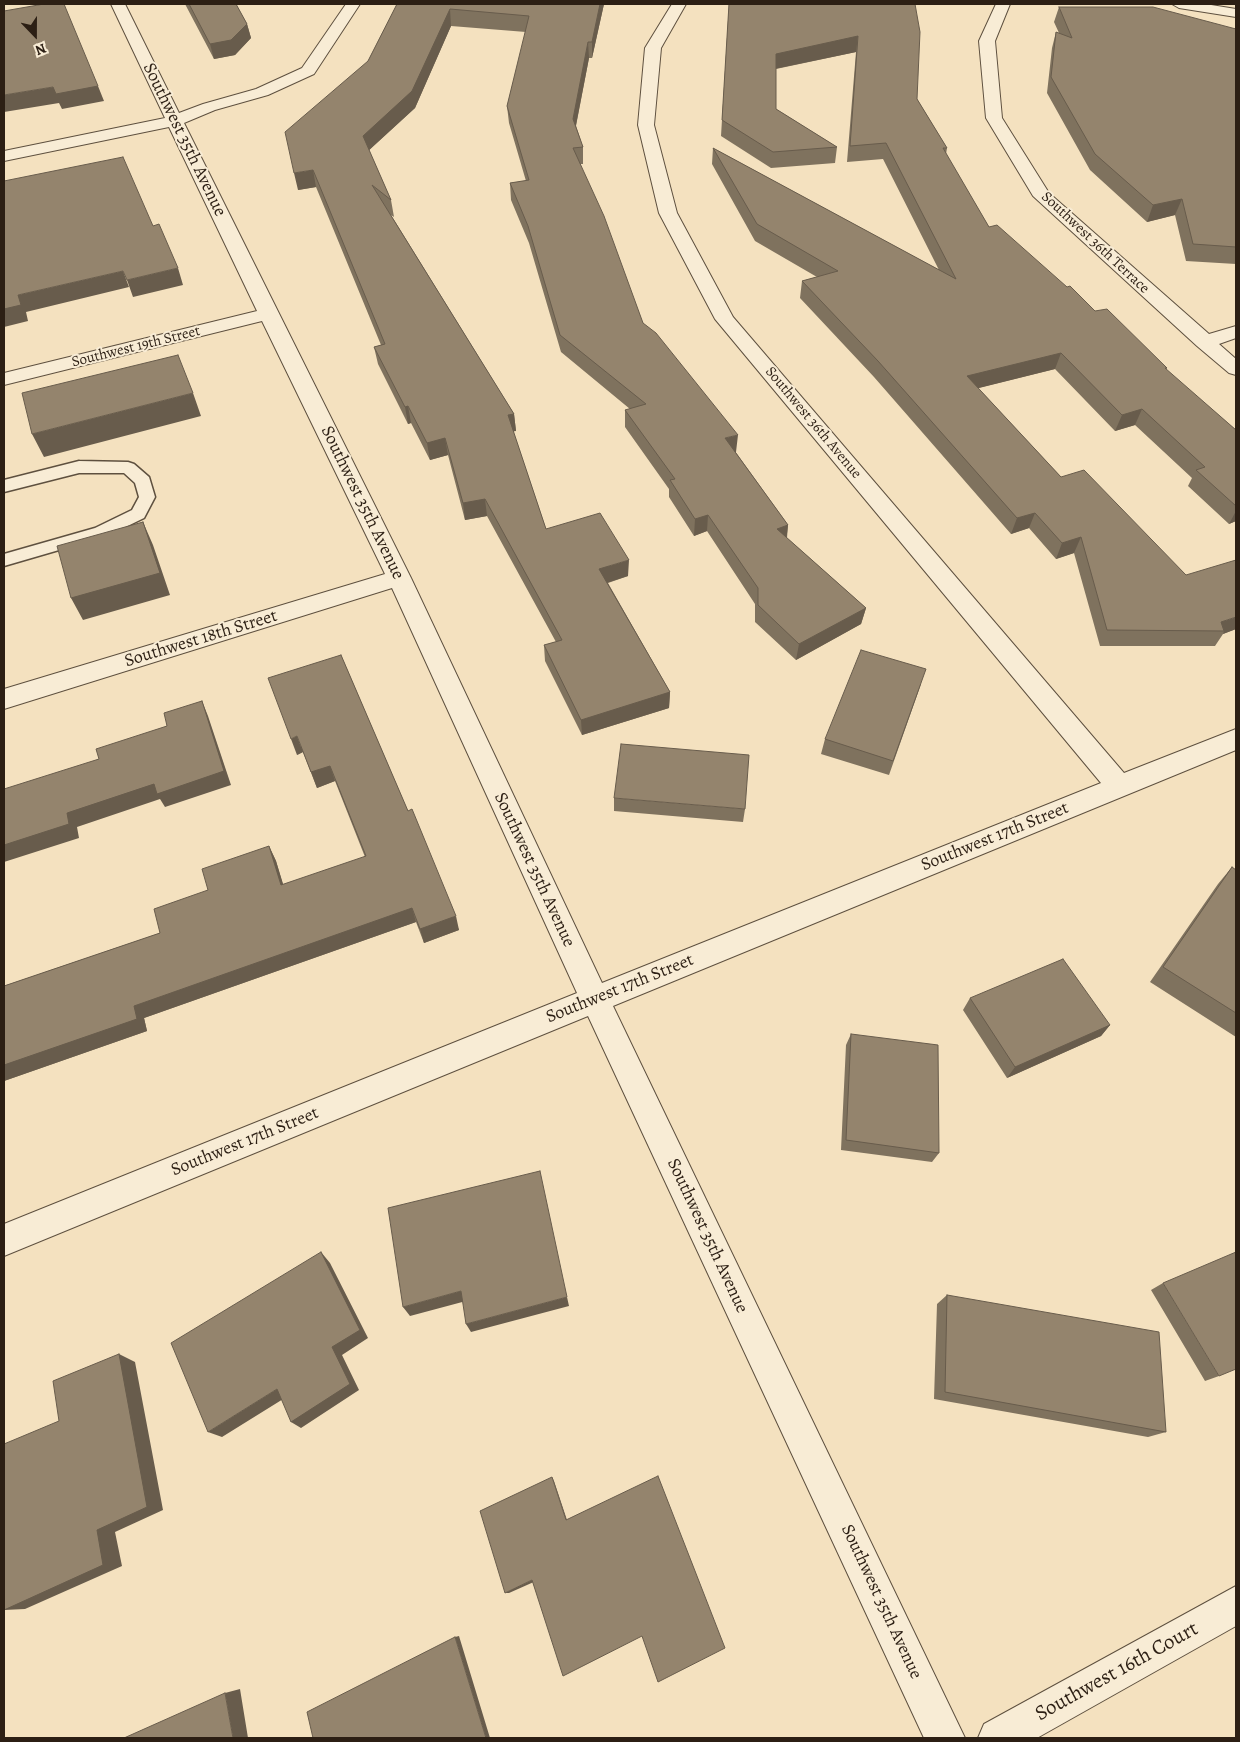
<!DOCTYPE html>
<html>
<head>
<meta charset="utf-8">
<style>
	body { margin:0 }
	#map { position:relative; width:1240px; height:1742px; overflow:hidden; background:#f4e1bf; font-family:Alegreya,serif }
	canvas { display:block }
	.frame { position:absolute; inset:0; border:5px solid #2c1f14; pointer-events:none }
	.north { position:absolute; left:10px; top:10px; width:50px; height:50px; -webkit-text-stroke:4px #f8ecd5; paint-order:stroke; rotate:158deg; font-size:14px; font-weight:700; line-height:20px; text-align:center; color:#2c1f14 }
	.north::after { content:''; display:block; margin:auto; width:18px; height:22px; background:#2c1f14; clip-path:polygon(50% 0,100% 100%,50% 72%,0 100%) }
</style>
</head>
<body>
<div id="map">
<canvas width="1240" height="1742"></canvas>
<div class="frame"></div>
<div class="north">N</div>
</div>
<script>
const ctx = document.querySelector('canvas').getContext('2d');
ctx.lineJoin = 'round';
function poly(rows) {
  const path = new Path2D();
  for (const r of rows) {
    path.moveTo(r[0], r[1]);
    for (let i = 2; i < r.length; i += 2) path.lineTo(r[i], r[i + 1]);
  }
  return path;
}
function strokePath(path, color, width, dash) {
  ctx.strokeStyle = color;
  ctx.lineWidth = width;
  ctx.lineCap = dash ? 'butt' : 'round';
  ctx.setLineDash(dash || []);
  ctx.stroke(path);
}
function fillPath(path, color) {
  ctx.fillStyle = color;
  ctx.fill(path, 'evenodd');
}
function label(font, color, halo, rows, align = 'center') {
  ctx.font = font + ' Alegreya,serif';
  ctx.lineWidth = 4;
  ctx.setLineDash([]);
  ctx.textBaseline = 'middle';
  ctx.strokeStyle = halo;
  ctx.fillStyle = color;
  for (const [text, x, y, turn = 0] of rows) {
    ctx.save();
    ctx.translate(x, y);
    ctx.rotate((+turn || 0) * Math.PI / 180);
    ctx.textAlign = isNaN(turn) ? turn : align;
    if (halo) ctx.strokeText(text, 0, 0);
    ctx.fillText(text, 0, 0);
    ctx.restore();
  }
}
const lane = poly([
	[79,461,128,462,134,464,149,477,155,497,144,518,107,536,4,566,4,554,95,528,132,510,139,497,135,483,124,473,79,473,4,492,4,480,79,461]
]);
const street = poly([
	[111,4,125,4,179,113,203,104,256,89,302,68,346,4,360,4,314,74,268,95,215,110,184,123,411,578,602,983,1101,783,715,319,659,213,638,125,645,48,672,4,686,4,661,48,654,125,677,213,733,317,1124,773,1236,729,1236,750,613,1006,965,1738,924,1738,588,1016,4,1256,4,1224,577,993,392,588,4,709,4,689,385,574,262,321,4,385,4,373,257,311,169,127,4,161,4,151,165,118,111,4],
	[996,4,1010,4,995,41,1002,118,1049,193,1209,334,1236,326,1236,338,1219,344,1236,359,1236,375,1229,373,1197,346,1033,196,986,118,979,41,996,4],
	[1172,4,1205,4,1236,9,1236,17,1179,8,1172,4],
	[1236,1586,1236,1626,1037,1738,978,1738,984,1724,1236,1586]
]);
const wall = poly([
	[185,4,236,4,247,24,251,38,235,55,214,59],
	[397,4,604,4,592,58,589,58,576,126,583,147,583,164,580,164,643,323,788,525,787,538,866,608,861,624,796,660,755,622,755,604,707,531,694,536,669,497,669,489,625,427,625,410,630,409,561,352,529,243,511,200,510,183,526,181,509,123,507,106,526,32,451,26,415,108,369,150,391,200,394,217,391,215,514,414,516,431,513,431,546,529,628,576,608,583,670,692,669,708,582,735,545,661,544,645,556,642,487,516,465,520,448,455,430,460,411,423,408,424,378,364,374,347,381,345,316,187,298,190,368,61],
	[729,4,915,4,917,99,947,148,946,154,989,227,1095,311,1167,368,1166,370,1236,430,1236,521,1229,524,1188,486,1192,478,1135,425,1115,431,1055,369,978,388,1061,477,1236,629,1223,634,1215,646,1100,646,1074,553,1056,559,1029,528,1011,534,874,377,800,298,802,281,817,277,755,241,712,164,713,148,939,270,883,159,847,162,856,52,776,69,776,109,837,147,835,163,771,168,721,136],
	[1059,7,1236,29,1236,264,1186,261,1175,215,1147,222,1090,170,1047,93,1052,48,1056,32,1059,33,1054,22],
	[341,655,459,930,424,943,416,922,144,1018,147,1031,4,1081,4,986,160,933,208,890,269,846,276,861,283,885,365,857,335,781,317,788,303,752,297,755],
	[921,684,889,775,821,754,825,739],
	[614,798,745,809,743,822,614,811],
	[1232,867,1236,870,1236,1037,1150,982,1218,884],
	[970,998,1110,1025,1101,1036,1007,1078,963,1010],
	[851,1034,939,1153,932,1162,841,1150,846,1045],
	[1163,1283,1219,1376,1205,1381,1151,1290],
	[947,1295,1166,1432,1148,1437,934,1399,937,1304]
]);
const shadedWall = poly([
	[600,4,604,4,592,58,592,42],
	[450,9,451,26,415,108,366,153,363,136],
	[247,24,251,38,235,55,214,59,210,44],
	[858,36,856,52,774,69,776,54],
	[588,42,589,58,574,135,573,119],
	[98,86,104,101,62,109,59,103,4,112,4,95,53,87],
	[313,170,316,187,298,190,294,173],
	[1182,199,1175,215,1147,222,1153,205],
	[178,268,183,285,133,297,127,280],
	[123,271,129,287,26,312,28,321,4,327,4,309,18,295],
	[1061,353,1055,369,963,392,967,376],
	[193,393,201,416,44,457,32,434],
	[408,406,411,423,408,424,405,407],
	[1142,409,1135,425,1115,431,1122,415],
	[514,414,516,431,510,432,508,415],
	[738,435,736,452,724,455,725,438],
	[445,438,448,455,430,460,427,443],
	[485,499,487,516,465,520,463,503],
	[1236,511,1236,521,1229,524],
	[1035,513,1029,528,1011,534,1017,518],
	[708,515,707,531,694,536,695,519],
	[143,522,153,545,170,595,83,620,71,598],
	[788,525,786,542,777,529],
	[1081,537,1074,553,1056,559,1062,543],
	[629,560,628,576,600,585,599,569],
	[866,608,861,624,796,660,799,644],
	[1236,617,1236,629,1223,634,1224,631,1221,622],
	[670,692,669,708,582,735,581,720],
	[202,701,208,716,231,785,165,807,160,799,77,827,79,838,4,862,4,845,67,813],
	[297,736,303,752,297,755,291,739],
	[330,766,335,781,317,788,311,772],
	[269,846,276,861,288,900,281,885],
	[412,908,416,922,144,1018,147,1031,4,1081,4,1065,134,1006],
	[456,916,459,930,424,943,420,929],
	[1110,1025,1101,1036,1007,1078,1015,1067],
	[321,1252,330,1263,368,1338,342,1355,359,1390,301,1428,291,1422,332,1347],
	[461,1291,466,1301,410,1316,403,1307],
	[567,1297,569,1306,471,1332,466,1324],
	[119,1354,135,1362,163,1510,115,1532,122,1566,25,1609,4,1610,97,1530],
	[277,1389,288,1396,222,1437,208,1432],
	[552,1477,554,1481,568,1523,566,1520],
	[532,1580,536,1581,509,1593,505,1593],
	[459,1636,490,1738,486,1738,455,1637],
	[240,1689,248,1738,233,1738,225,1693]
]);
const building = poly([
	[44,4,64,4,98,86,56,94,53,87,4,95,4,11,44,4],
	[189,4,236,4,247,24,231,40,210,44,189,4],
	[397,4,600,4,592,42,588,42,573,119,583,147,573,148,604,216,643,323,656,333,738,435,725,438,788,525,777,529,866,608,799,644,758,605,758,588,708,515,695,519,670,480,675,479,625,410,646,404,560,335,528,226,510,183,529,180,507,106,529,16,450,9,412,91,363,136,391,200,372,185,514,414,508,415,546,529,600,513,629,560,599,569,670,692,581,720,544,645,562,640,485,499,463,503,445,438,427,443,408,406,405,407,374,347,385,344,313,170,294,173,285,132,368,61,397,4],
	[729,4,915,4,920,32,917,99,947,148,943,148,989,227,997,225,1067,287,1070,286,1095,311,1107,309,1167,368,1165,368,1236,430,1236,506,1196,470,1205,467,1142,409,1122,415,1061,353,967,376,1061,477,1084,470,1186,575,1236,560,1236,617,1221,622,1224,631,1107,630,1081,537,1062,543,1035,513,1017,518,878,361,802,281,838,271,757,224,713,148,956,279,886,143,850,146,858,36,776,54,776,109,837,147,773,152,722,120,729,4],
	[1059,7,1153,7,1236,29,1236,247,1193,244,1182,199,1153,205,1095,154,1051,77,1056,32,1072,38,1059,7],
	[123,157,153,226,159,224,178,268,127,280,123,271,18,295,21,305,4,309,4,181,123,157],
	[178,355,193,393,32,434,22,393,178,355],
	[143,522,160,573,71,598,57,546,143,522],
	[861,650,926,669,893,761,825,739,861,650],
	[341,655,408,811,412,809,456,916,420,929,412,908,134,1006,137,1019,4,1065,4,986,160,933,154,909,208,890,202,869,269,846,281,885,366,856,330,766,311,772,297,736,291,739,268,678,341,655],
	[202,701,224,771,157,794,154,784,67,813,69,824,4,845,4,789,99,759,96,749,167,726,164,713,202,701],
	[621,744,749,755,745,809,614,798,621,744],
	[1232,867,1236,870,1236,1013,1163,967,1232,867],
	[1063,959,1110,1025,1015,1067,970,998,1063,959],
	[851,1034,938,1045,939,1153,846,1140,851,1034],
	[540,1171,567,1297,466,1324,461,1291,403,1307,388,1208,540,1171],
	[321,1252,360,1330,332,1347,350,1384,291,1422,277,1389,208,1432,171,1343,321,1252],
	[1236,1252,1236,1369,1219,1376,1163,1283,1236,1252],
	[947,1295,1159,1332,1166,1432,945,1392,947,1295],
	[119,1354,147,1507,97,1530,103,1565,4,1610,4,1444,59,1421,53,1381,119,1354],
	[658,1476,725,1648,658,1682,642,1636,563,1676,532,1580,505,1593,480,1511,552,1477,566,1520,658,1476],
	[455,1637,486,1738,313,1738,307,1712,455,1637],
	[225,1693,233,1738,124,1738,225,1693]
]);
const farStreetnames = [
	["Southwest 36th Terrace",1095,243,43],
	["Southwest 19th Street",136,347,-14],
	["Southwest 36th Avenue",813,423,50]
];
const streetNames = [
	["Southwest 35th Avenue",184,140,64],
	["Southwest 35th Avenue",362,503,64],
	["Southwest 18th Street",201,639,-17],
	["Southwest 17th Street",995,837,-22],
	["Southwest 35th Avenue",534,870,65],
	["Southwest 17th Street",620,989,-22],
	["Southwest 17th Street",245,1142,-22],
	["Southwest 35th Avenue",707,1236,65],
	["Southwest 35th Avenue",881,1602,65]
];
const nearStreetnames = [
	["Southwest 16th Court",1117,1672,-29]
];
strokePath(lane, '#5e503f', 3);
strokePath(street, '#5e503f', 2);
fillPath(lane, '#f8ecd5');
fillPath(street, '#f8ecd5');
fillPath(wall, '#7f725e');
fillPath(shadedWall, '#685c4c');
fillPath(building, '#94846d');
strokePath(building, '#685c4c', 1);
label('15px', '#2c1f14', '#f8ecd5', farStreetnames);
label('18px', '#2c1f14', '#f8ecd5', streetNames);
label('21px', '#2c1f14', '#f8ecd5', nearStreetnames);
</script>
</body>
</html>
